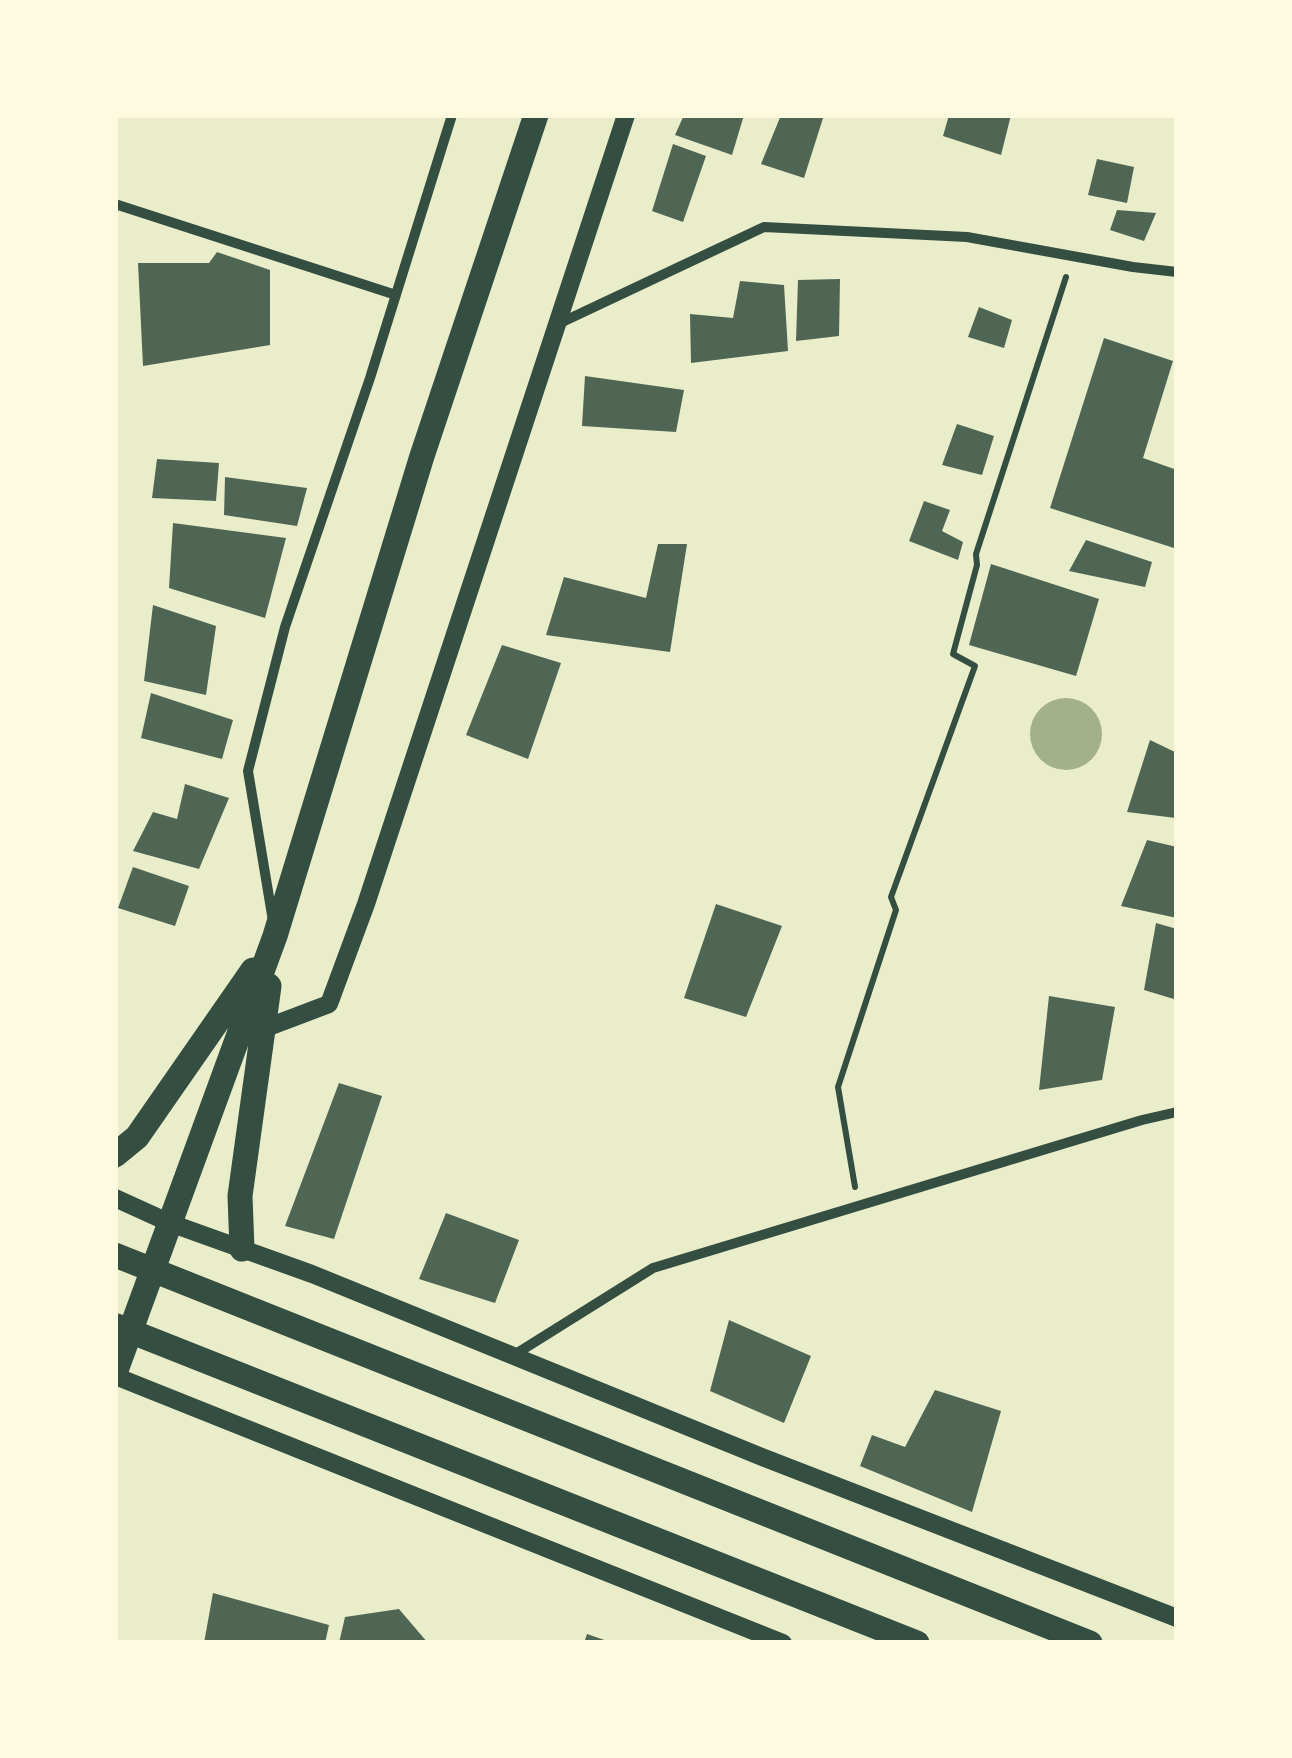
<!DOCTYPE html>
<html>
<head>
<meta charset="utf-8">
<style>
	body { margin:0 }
	#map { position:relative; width:1292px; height:1758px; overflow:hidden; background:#e9edc9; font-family:"Nunito Sans",sans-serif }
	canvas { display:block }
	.frame { position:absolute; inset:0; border:118px solid #fefae0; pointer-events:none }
</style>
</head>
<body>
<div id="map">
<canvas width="1292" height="1758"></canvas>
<div class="frame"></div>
</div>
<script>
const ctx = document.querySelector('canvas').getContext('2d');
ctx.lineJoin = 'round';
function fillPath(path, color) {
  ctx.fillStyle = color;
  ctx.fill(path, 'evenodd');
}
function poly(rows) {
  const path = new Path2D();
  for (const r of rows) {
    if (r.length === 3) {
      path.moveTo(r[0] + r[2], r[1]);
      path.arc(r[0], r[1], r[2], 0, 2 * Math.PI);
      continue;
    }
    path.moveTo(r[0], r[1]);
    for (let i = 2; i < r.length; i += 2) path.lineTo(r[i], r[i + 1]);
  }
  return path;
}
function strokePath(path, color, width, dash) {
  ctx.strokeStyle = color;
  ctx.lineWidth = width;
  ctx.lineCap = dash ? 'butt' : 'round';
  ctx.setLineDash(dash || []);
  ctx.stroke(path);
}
const water = poly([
	[1066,734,36]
]);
const building = poly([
	[684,115,744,115,732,155,675,135],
	[781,115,824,115,804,178,761,164],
	[949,115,1011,115,1001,155,943,136],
	[673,144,706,156,683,222,652,211],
	[1097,159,1134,167,1127,203,1088,195],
	[1117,210,1156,213,1144,241,1110,230],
	[217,252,270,270,270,345,143,366,138,263,209,263],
	[840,279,839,336,796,341,798,280],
	[740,281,784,285,788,351,691,363,690,314,733,318],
	[979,307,1012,320,1004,348,968,337],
	[1104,338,1173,361,1143,458,1177,470,1177,549,1050,508],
	[585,376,684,390,676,432,582,426],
	[957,424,994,436,982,475,942,465],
	[157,459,219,463,216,501,152,498],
	[225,477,307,488,297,526,224,515],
	[924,501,950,510,942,531,963,542,958,560,909,541],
	[173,523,286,538,265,618,169,588],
	[1086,540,1152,562,1145,587,1069,571],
	[658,544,687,544,670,652,546,635,564,577,646,598],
	[991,564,1099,599,1076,676,969,645],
	[153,605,216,626,206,695,144,681],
	[502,645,561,663,528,759,466,735],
	[151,693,233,720,222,759,141,738],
	[1150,740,1177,753,1176,818,1127,812],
	[185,784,229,798,199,869,133,851,153,812,177,819],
	[1147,840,1177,847,1177,918,1121,906],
	[133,867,189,886,175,926,118,908],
	[716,904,782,926,746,1017,684,998],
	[1156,923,1177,929,1177,1000,1144,990],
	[1049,996,1115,1007,1102,1080,1039,1090],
	[339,1083,382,1096,334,1239,285,1226],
	[446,1213,519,1240,495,1303,419,1279],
	[729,1320,811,1356,784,1423,710,1391],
	[935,1390,1001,1411,972,1512,860,1466,872,1435,905,1447],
	[213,1593,329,1625,325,1643,204,1643],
	[399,1609,428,1643,339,1643,345,1617],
	[587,1634,610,1642,610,1643,584,1643]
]);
const path = poly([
	[855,1187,838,1087,896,910,891,897,975,666,953,654,977,565,976,554,1066,277]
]);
const minor = poly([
	[115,204,396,295],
	[558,324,764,227,967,237,1133,267,1177,272],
	[273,921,248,771,285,627,370,378,452,115],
	[514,1355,653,1268,1142,1120,1177,1112]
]);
const tertiary = poly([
	[263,1029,329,1004,366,904,626,115],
	[115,1198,170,1223,312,1274,762,1457,1177,1618],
	[115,1376,783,1643]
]);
const trunk = poly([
	[115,1155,137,1137,253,970],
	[242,1249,240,1196,269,986],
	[115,1255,1090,1643],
	[117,1326,917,1643],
	[115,1373,275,936,422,456,536,115]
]);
fillPath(water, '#a3b18a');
fillPath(building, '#4f6655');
strokePath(path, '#344e41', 6);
strokePath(minor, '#344e41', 10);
strokePath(tertiary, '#344e41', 18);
strokePath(trunk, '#344e41', 25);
</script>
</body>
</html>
